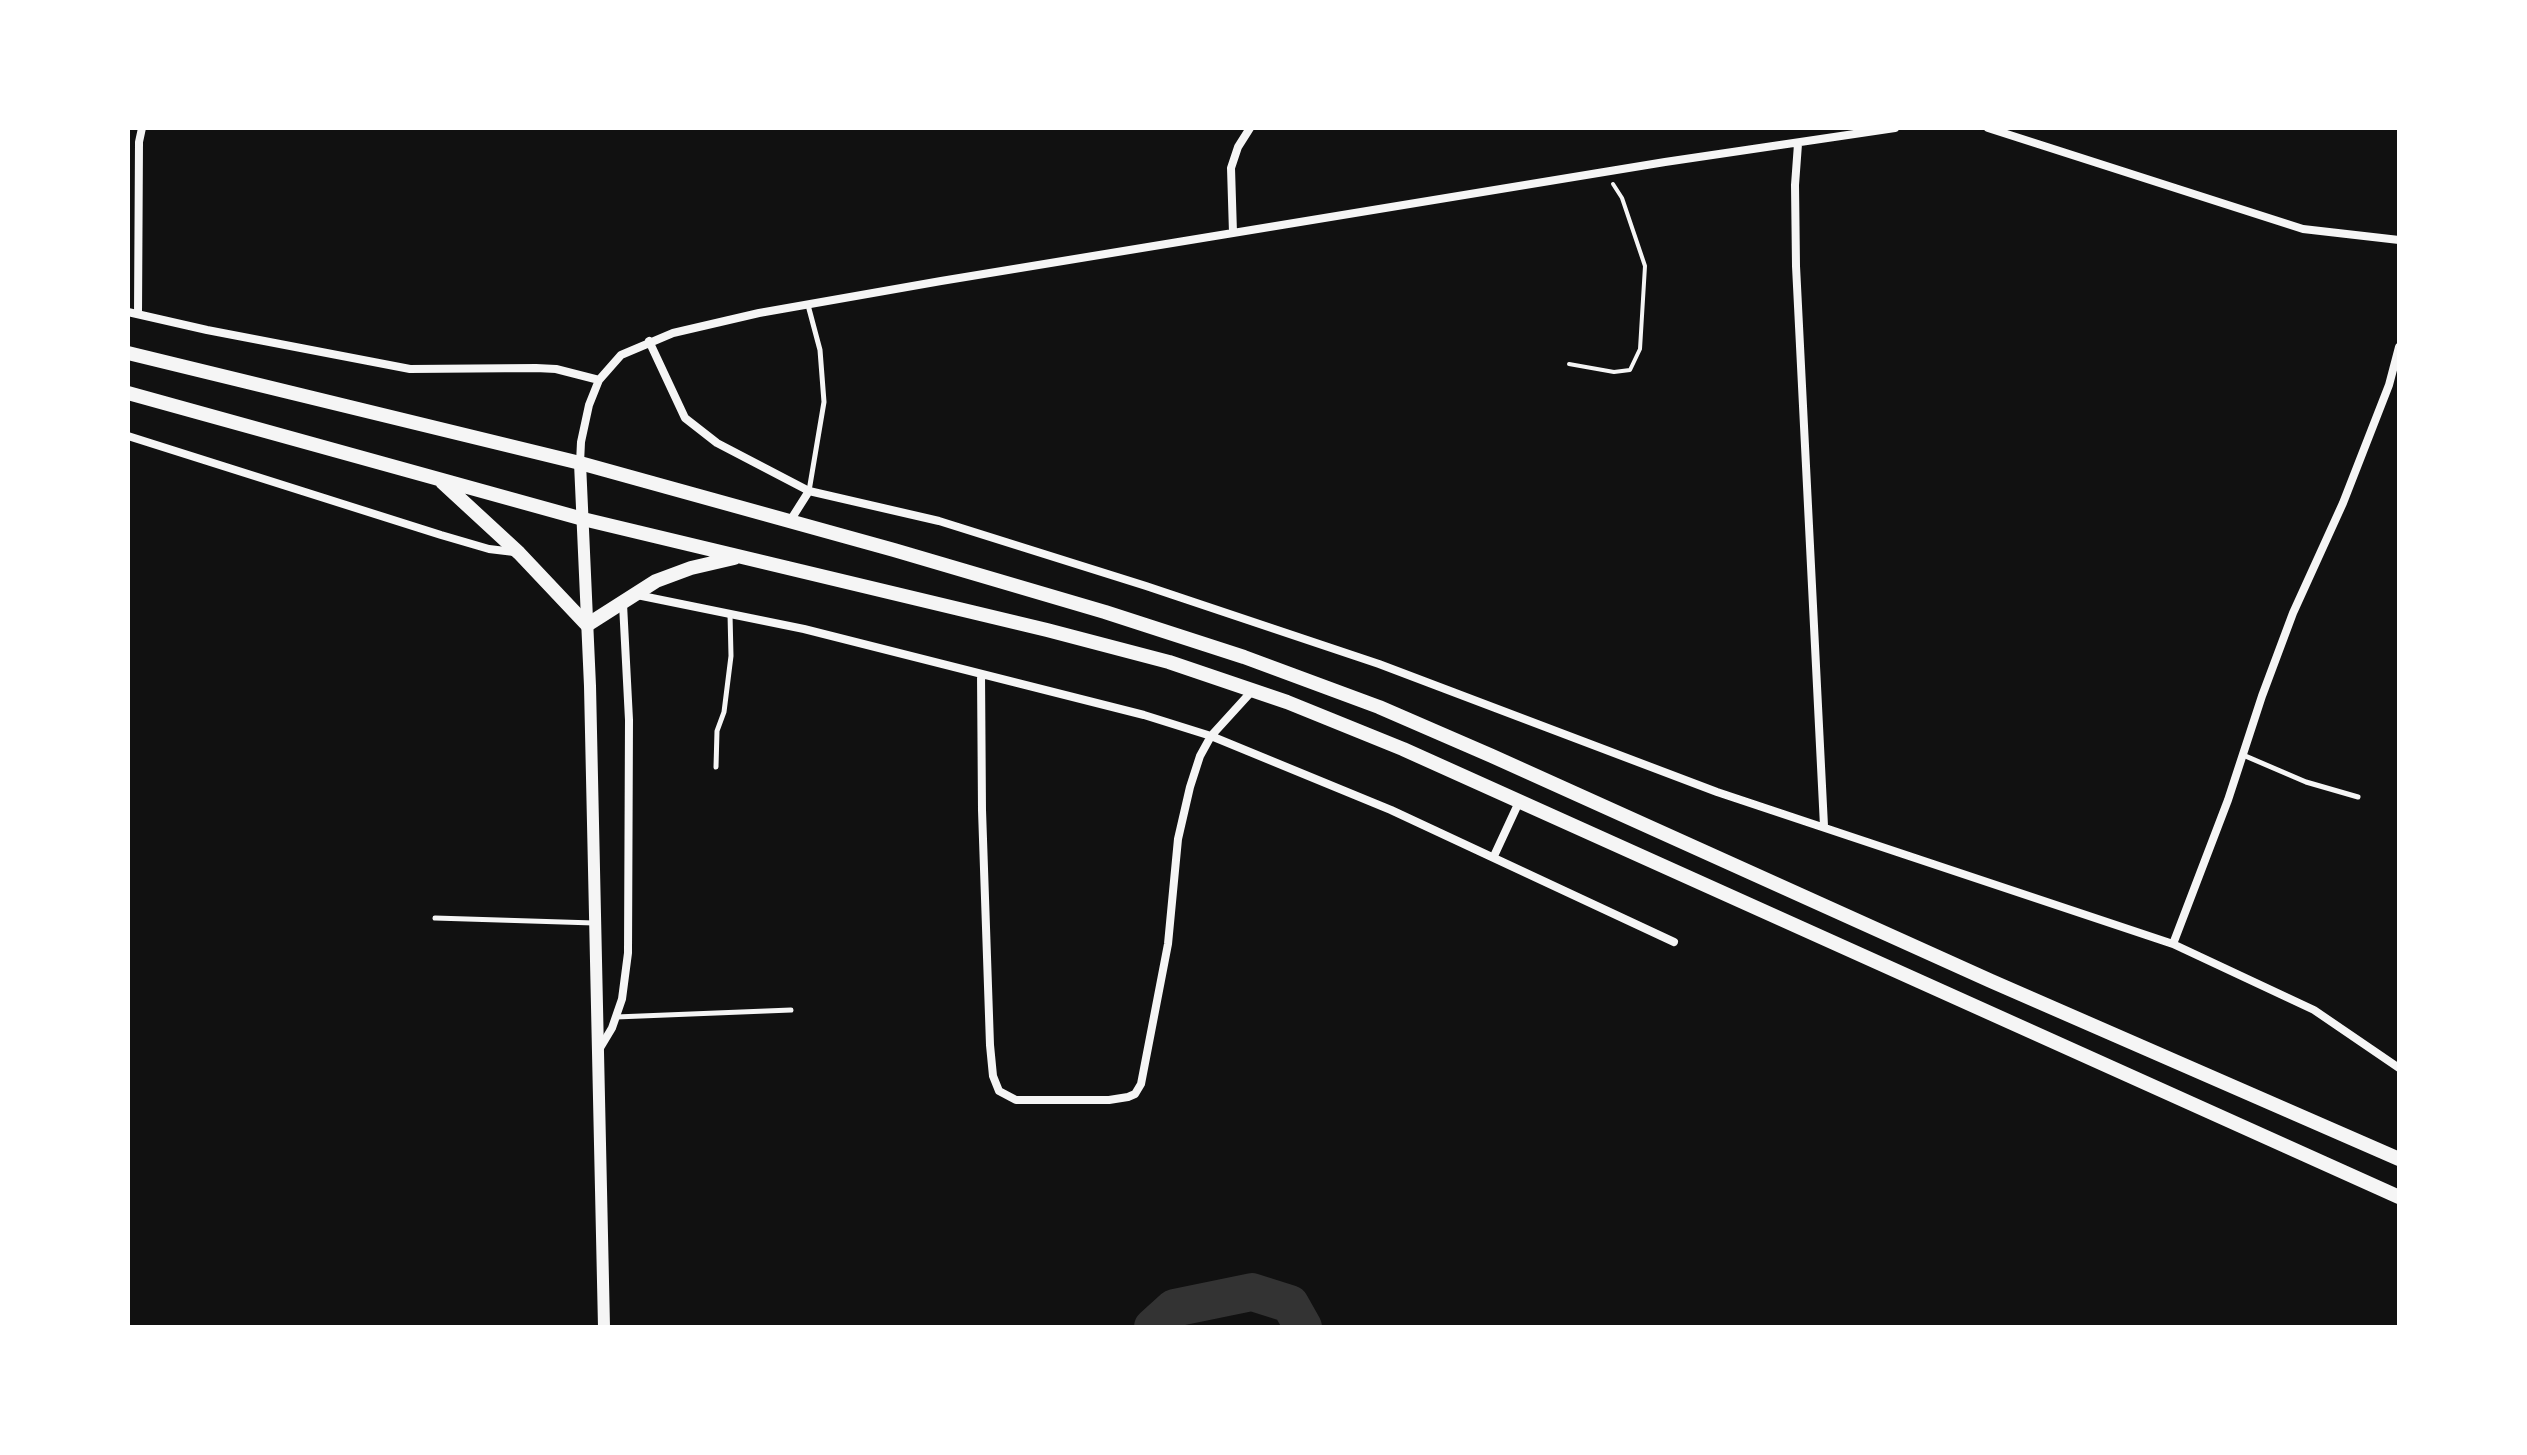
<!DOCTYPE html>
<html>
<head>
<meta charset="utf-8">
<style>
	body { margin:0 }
	#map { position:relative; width:2527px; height:1455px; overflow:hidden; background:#111; font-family:Merriweather,serif }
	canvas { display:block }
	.frame { position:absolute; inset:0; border:130px solid #fff; pointer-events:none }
</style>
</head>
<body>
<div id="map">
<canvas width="2527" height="1455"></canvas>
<div class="frame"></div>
</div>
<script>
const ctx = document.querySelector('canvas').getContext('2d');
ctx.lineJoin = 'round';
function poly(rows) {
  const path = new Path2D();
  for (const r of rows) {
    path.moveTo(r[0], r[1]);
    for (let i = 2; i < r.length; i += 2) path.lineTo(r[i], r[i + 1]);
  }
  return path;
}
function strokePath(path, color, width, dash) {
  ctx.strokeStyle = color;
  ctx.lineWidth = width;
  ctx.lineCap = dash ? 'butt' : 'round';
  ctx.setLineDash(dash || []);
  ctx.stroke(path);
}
const river = poly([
	[1153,1327,1174,1308,1252,1292,1290,1304,1303,1327]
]);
const path = poly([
	[1569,364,1614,372,1630,370,1640,349,1645,266,1622,198,1613,184]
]);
const service = poly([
	[808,305,820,350,824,402,809,491],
	[2243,755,2306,782,2358,797],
	[716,767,717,731,724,712,731,656,730,614],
	[435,918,594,923],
	[616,1017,791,1010]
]);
const minor = poly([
	[1988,128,2303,229,2399,240],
	[1798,144,1795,185,1796,266,1824,826],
	[1233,233,1231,168,1238,147,1250,128],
	[128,312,207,330,410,369,536,368,556,369,599,380],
	[138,314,139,142,142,128],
	[649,341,685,418,717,443,809,491],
	[128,436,441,535,489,549,514,552],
	[580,463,581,442,589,405,599,380,621,355,673,333,759,313,941,281,1665,162,1895,128],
	[790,521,809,491,939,521,1146,586,1379,664,1717,792,2173,944,2314,1010,2399,1068],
	[637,595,804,629,1144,715,1211,736,1391,810,1674,942],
	[981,674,982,810,990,1045,993,1076,999,1091,1016,1100,1109,1100,1128,1097,1135,1094,1141,1084,1168,944,1178,839,1190,787,1200,756,1211,736,1252,691],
	[1494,856,1519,802],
	[2173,944,2228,800,2262,696,2293,613,2343,503,2389,385,2399,347],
	[600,1048,612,1028,622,999,628,953,629,720,623,604]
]);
const tertiary = poly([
	[580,463,590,686,604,1327]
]);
const secondary = poly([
	[128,353,580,463,894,550,1105,612,1244,657,1379,707,1492,756,1991,981,2399,1159],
	[128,393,583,519,1047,630,1169,662,1287,702,1403,749,2399,1197],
	[442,482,519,553,587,625,656,581,691,568,734,558]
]);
strokePath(river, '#333', 38);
strokePath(path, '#f5f5f5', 4);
strokePath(service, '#f5f5f5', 5);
strokePath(minor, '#f5f5f5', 8);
strokePath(tertiary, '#f5f5f5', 12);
strokePath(secondary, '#f5f5f5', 14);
</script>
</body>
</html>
